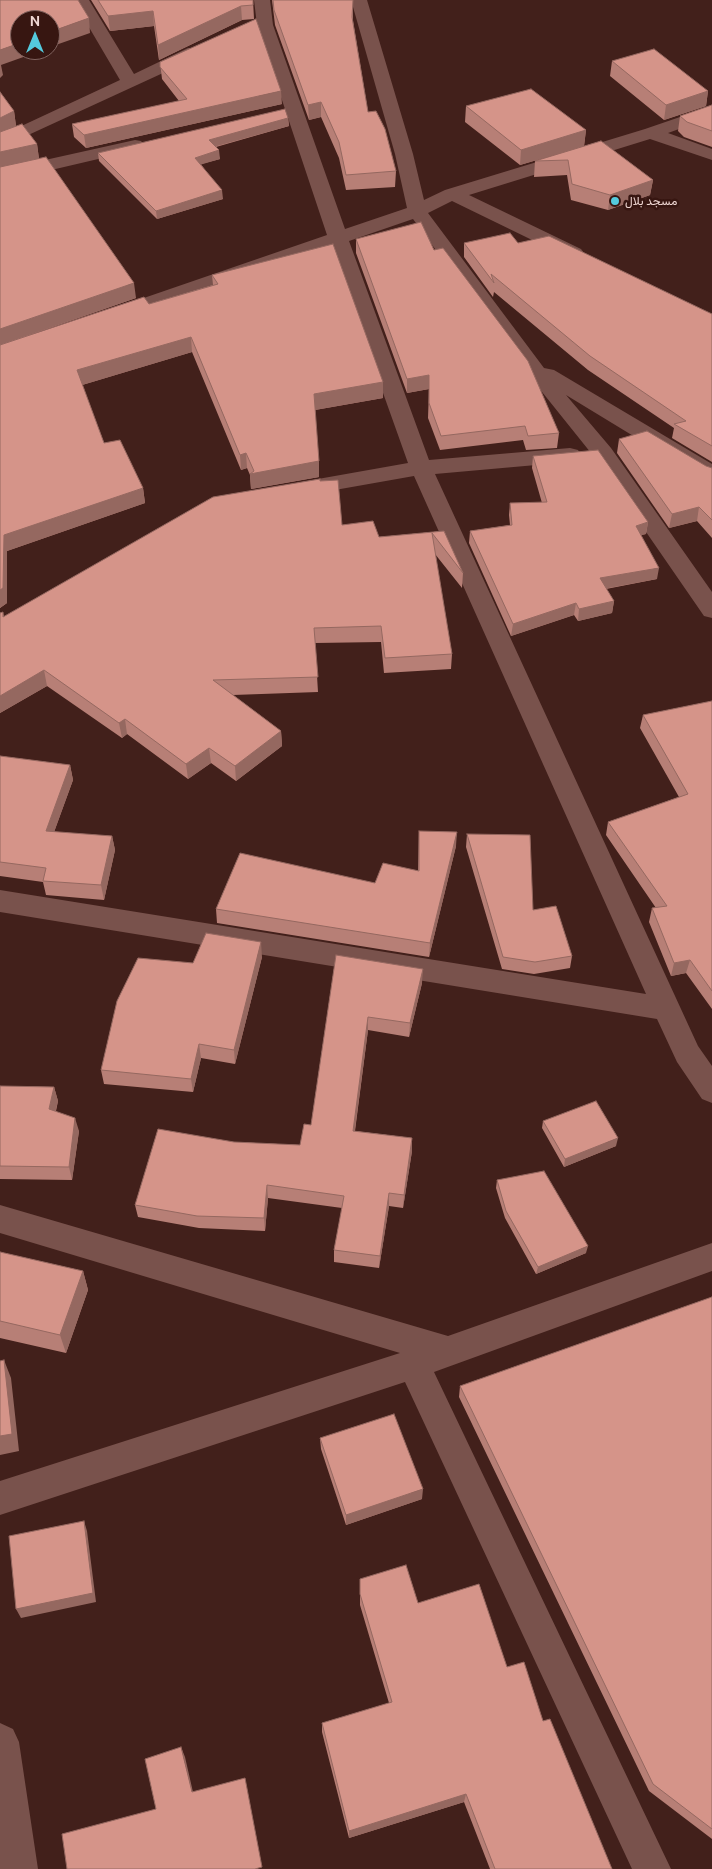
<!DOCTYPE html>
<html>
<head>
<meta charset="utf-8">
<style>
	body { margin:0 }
	#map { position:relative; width:712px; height:1869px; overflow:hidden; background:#42201b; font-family:Ubuntu,sans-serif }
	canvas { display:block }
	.north { position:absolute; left:10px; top:10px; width:50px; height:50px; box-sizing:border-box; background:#371611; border:1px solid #81635f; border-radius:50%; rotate:0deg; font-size:14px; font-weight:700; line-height:20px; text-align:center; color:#efd7d3 }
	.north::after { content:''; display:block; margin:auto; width:18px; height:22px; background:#54cadd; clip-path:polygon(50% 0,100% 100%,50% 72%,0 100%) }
</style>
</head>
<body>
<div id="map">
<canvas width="712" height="1869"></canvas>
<div class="north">N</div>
</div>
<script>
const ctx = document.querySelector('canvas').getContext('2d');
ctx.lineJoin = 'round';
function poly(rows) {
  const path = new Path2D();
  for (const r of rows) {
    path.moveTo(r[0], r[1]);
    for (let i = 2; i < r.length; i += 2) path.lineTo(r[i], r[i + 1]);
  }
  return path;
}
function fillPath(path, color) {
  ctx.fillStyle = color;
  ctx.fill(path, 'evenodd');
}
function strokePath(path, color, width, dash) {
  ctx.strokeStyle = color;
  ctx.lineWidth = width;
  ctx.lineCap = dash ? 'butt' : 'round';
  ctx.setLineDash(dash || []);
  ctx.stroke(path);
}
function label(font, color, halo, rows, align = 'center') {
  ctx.font = font + ' Ubuntu,Vazirmatn,sans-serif';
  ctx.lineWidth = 5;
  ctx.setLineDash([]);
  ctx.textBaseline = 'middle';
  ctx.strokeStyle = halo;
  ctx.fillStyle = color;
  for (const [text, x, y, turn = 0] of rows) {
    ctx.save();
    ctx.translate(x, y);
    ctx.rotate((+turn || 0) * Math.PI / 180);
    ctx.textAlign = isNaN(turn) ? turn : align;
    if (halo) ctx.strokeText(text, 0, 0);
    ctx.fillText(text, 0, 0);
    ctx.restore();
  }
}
const minor = poly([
	[73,0,89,0,134,74,188,48,200,48,203,52,200,56,0,148,0,136,120,80,73,0],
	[254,0,270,0,273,25,345,229,407,208,395,154,351,0,367,0,413,154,424,200,445,190,645,129,712,106,712,117,668,133,712,149,712,160,650,139,469,195,581,249,584,253,581,257,574,259,567,257,452,201,428,213,544,368,554,370,712,464,712,481,704,479,566,395,611,448,712,592,712,618,704,616,595,458,522,367,413,219,349,241,429,460,570,448,578,450,581,455,578,460,570,462,435,474,698,1046,712,1066,712,1103,702,1099,677,1062,657,1019,0,912,0,890,646,994,414,476,301,496,293,494,290,489,293,484,301,482,408,463,331,247,120,319,113,321,106,319,103,315,106,311,327,235,257,25,254,0],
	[135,140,141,141,144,145,141,149,0,182,0,170,135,140],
	[0,1205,448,1336,712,1243,712,1271,434,1372,671,1869,632,1869,405,1382,0,1515,0,1481,400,1353,0,1233,0,1205],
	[0,1723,13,1729,19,1742,38,1869,0,1869,0,1723]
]);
const wall = poly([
	[91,0,253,0,254,19,242,20,159,60,154,26,110,31],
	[272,0,353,0,353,21,368,112,396,171,395,187,346,190,339,158,321,117,309,120,275,25],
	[612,61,708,91,706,106,664,120,610,76],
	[160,62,282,104,86,148,74,137,72,124,179,101,162,79],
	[0,92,14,111,16,126,37,144,39,159,136,298,27,336,149,304,213,285,212,275,383,382,383,398,315,410,319,477,251,489,250,475,247,468,241,470,192,352,82,385,104,443,143,488,145,503,7,551,7,603,0,608],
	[712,105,712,147,684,137,678,131,680,116],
	[466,106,586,130,584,146,520,165,465,122],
	[288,118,289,126,216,147,220,159,201,164,223,199,157,219,99,161,98,153],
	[601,141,653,180,650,195,608,210,571,200,567,175,534,177,535,161],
	[356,239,434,250,559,433,557,448,526,450,523,440,440,450,428,418,429,389,407,393,356,253],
	[464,243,518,243,712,314,712,462,672,438,674,428,588,370,494,292,493,297,464,257],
	[619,439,712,468,712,538,697,521,669,528,617,453],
	[533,456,648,522,646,534,641,535,657,579,606,589,614,601,612,613,578,621,574,615,511,636,469,543,470,531,510,525,509,515,510,503,542,503,532,468],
	[320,481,342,525,379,537,444,531,463,573,462,588,435,554,452,654,451,669,384,673,381,642,315,643,318,692,233,695,281,731,282,746,236,781,211,763,188,779,127,734,122,738,47,686,0,713,0,613,3,612,4,617],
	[712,701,712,1009,686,973,671,976,649,922,652,908,656,908,606,835,608,822,679,797,640,728,643,715],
	[0,756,70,765,73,780,54,832,112,836,115,850,104,900,46,895,43,882,0,876],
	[419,831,456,846,429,957,217,923,216,909,375,883,418,871],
	[467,834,572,956,570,968,534,974,502,969,466,847],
	[336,955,422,983,409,1037,368,1030,355,1131,412,1138,412,1151,403,1208,389,1206,379,1268,334,1262,334,1250,342,1208,268,1198,265,1231,199,1228,138,1217,135,1205,234,1142,300,1145,311,1125],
	[262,957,235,1064,201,1058,193,1092,104,1084,101,1070,193,963],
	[0,1086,54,1087,58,1101,56,1111,79,1131,72,1180,0,1179],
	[543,1121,616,1146,564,1167,542,1128],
	[497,1180,586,1253,536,1274,505,1218,496,1188],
	[0,1252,83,1271,88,1290,66,1353,0,1338],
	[712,1297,712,1839,649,1791,459,1397,460,1386],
	[320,1438,422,1499,346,1525,321,1449],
	[360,1579,418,1603,507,1667,543,1721,612,1869,490,1869,464,1802,349,1838,322,1732,322,1723,389,1703,360,1605]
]);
const shadedWall = poly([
	[241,6,242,20,159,60,158,45],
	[153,11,154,26,110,31,108,16],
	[89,18,90,33,50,47,50,32],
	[20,43,20,50,43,50,1,65,3,75,0,78,0,50],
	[281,91,282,104,86,148,84,135],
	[708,91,706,106,664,120,666,105],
	[321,102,321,117,309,120,308,105],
	[14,111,16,126,0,134,0,118],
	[288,118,289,126,210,148,209,140],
	[586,130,584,146,520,165,521,150],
	[37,144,39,159,0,168,0,152],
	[219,150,220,159,196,166,195,158],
	[653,180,650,195,608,210,610,195],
	[222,190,223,199,157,219,156,211],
	[134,283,136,298,0,345,0,329],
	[191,337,192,352,79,386,77,370],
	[429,375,429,389,407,393,407,379],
	[383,382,383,398,315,410,314,394],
	[246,453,247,468,241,470,240,455],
	[319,461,319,477,251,489,250,474],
	[143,488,145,503,7,551,7,603,0,608,0,590,4,535],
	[699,507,697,521,669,528,672,514],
	[648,522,646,534,634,537,636,526],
	[659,568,657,579,598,590,600,578],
	[614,601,612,613,578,621,579,609],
	[576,603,574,615,511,636,513,624],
	[44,670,47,686,0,713,0,696],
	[125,719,127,734,122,738,119,723],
	[281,731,282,746,236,781,235,766],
	[209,748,211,763,188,779,186,764],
	[70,765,73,780,49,846,46,831],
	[457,832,456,846,429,957,430,943],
	[112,836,115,850,104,900,101,885],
	[261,942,262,957,235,1064,234,1050],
	[690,960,686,973,671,976,674,963],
	[423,969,422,983,409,1037,410,1023],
	[368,1017,368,1030,353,1144,353,1131],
	[199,1044,201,1058,193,1092,191,1079],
	[54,1087,58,1101,53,1122,49,1109],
	[75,1118,79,1131,72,1180,69,1167],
	[412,1138,412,1151,403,1208,404,1195],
	[618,1138,616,1146,564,1167,565,1159],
	[267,1185,268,1198,265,1231,264,1218],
	[389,1193,389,1206,379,1268,380,1256],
	[588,1246,586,1253,536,1274,538,1267],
	[83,1271,88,1290,66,1353,60,1335],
	[4,1360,11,1378,19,1451,0,1455,0,1436],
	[423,1489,422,1499,346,1525,346,1515],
	[84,1521,87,1531,96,1602,21,1618,16,1609],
	[181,1747,185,1757,195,1801,192,1792],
	[466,1794,464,1802,349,1838,349,1831]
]);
const building = poly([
	[0,0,78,0,89,18,50,32,50,20,20,20,20,43,0,50,0,0],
	[98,0,253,0,253,5,241,6,158,45,153,11,108,16,98,0],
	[273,0,353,0,352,17,368,112,376,111,385,129,396,171,346,175,339,142,321,102,308,105,274,10,273,0],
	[256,19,281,91,84,135,72,124,187,99,160,67,160,62,256,19],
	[654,49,708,91,666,105,612,61,654,49],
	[531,89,586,130,521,150,466,106,531,89],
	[0,92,14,111,0,118,0,92],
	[712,105,712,131,687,122,680,116,712,105],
	[285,109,288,118,209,140,219,150,195,158,222,190,156,211,98,153,285,109],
	[22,124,37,144,0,152,0,132,22,124],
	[601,141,653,180,610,195,572,184,568,160,535,161,601,141],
	[46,157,134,283,0,329,0,167,46,157],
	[421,222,434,250,443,248,528,361,559,433,528,436,525,426,441,436,429,403,429,375,407,379,356,239,421,222],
	[510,233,518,243,549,236,712,314,712,446,674,424,686,421,590,356,491,274,494,283,464,243,510,233],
	[333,244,383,382,314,394,319,461,250,474,254,471,246,453,240,455,191,337,77,370,104,443,120,440,143,488,4,535,3,588,0,590,0,345,144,297,149,304,218,284,212,275,333,244],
	[647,431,706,466,712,468,712,520,699,507,672,514,619,439,647,431],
	[598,450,648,522,636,526,659,568,600,578,614,601,579,609,576,603,513,624,470,531,512,525,510,503,547,502,533,456,598,450],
	[320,479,320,481,338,480,342,525,373,521,379,537,444,531,463,573,432,533,452,654,385,658,381,626,314,628,318,677,213,680,281,731,235,766,209,748,186,764,125,719,119,723,44,670,0,696,0,613,3,612,3,617,213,497,320,479],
	[712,701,712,991,690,960,674,963,652,908,667,906,608,822,688,794,643,715,712,701],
	[0,756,70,765,46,831,112,836,101,885,43,881,46,868,0,862,0,756],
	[419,831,457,832,430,943,216,909,240,853,375,883,383,863,419,871,419,831],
	[467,834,530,835,533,910,556,906,572,956,535,962,503,957,467,834],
	[206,933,261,942,234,1050,199,1044,191,1079,101,1070,117,1001,138,958,193,963,206,933],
	[336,955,423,969,410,1023,368,1017,353,1131,412,1138,404,1195,389,1193,380,1256,334,1250,344,1196,267,1185,264,1218,197,1216,135,1205,158,1129,234,1142,300,1145,304,1124,311,1125,336,955],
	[0,1086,54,1087,49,1109,75,1118,69,1167,0,1166,0,1086],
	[596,1101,618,1138,565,1159,543,1121,596,1101],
	[544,1171,588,1246,538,1267,506,1211,497,1180,544,1171],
	[0,1252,83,1271,60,1335,0,1321,0,1252],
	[712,1297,712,1829,653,1784,460,1386,712,1297],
	[4,1360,12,1434,0,1436,0,1361,4,1360],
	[394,1414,423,1489,346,1515,320,1438,394,1414],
	[84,1521,93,1593,16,1609,9,1536,84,1521],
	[406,1565,418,1603,479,1584,507,1667,524,1662,543,1721,550,1719,612,1869,495,1869,466,1794,349,1831,322,1723,392,1702,360,1594,360,1579,406,1565],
	[181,1747,192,1792,245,1778,262,1867,255,1869,67,1869,62,1834,156,1809,145,1759,181,1747]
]);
const markers = [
	[615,201,5,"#54cadd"]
];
const farPoinames = [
	["مسجد بلال",625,201]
];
fillPath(minor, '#79524c');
fillPath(wall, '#b77f76');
fillPath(shadedWall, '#956860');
fillPath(building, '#d59489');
strokePath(building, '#956860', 1);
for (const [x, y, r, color] of markers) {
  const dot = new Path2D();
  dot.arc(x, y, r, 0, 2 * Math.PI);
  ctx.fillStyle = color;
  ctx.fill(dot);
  strokePath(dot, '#371611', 2);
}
label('12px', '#efd7d3', '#371611', farPoinames, 'left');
</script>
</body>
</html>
